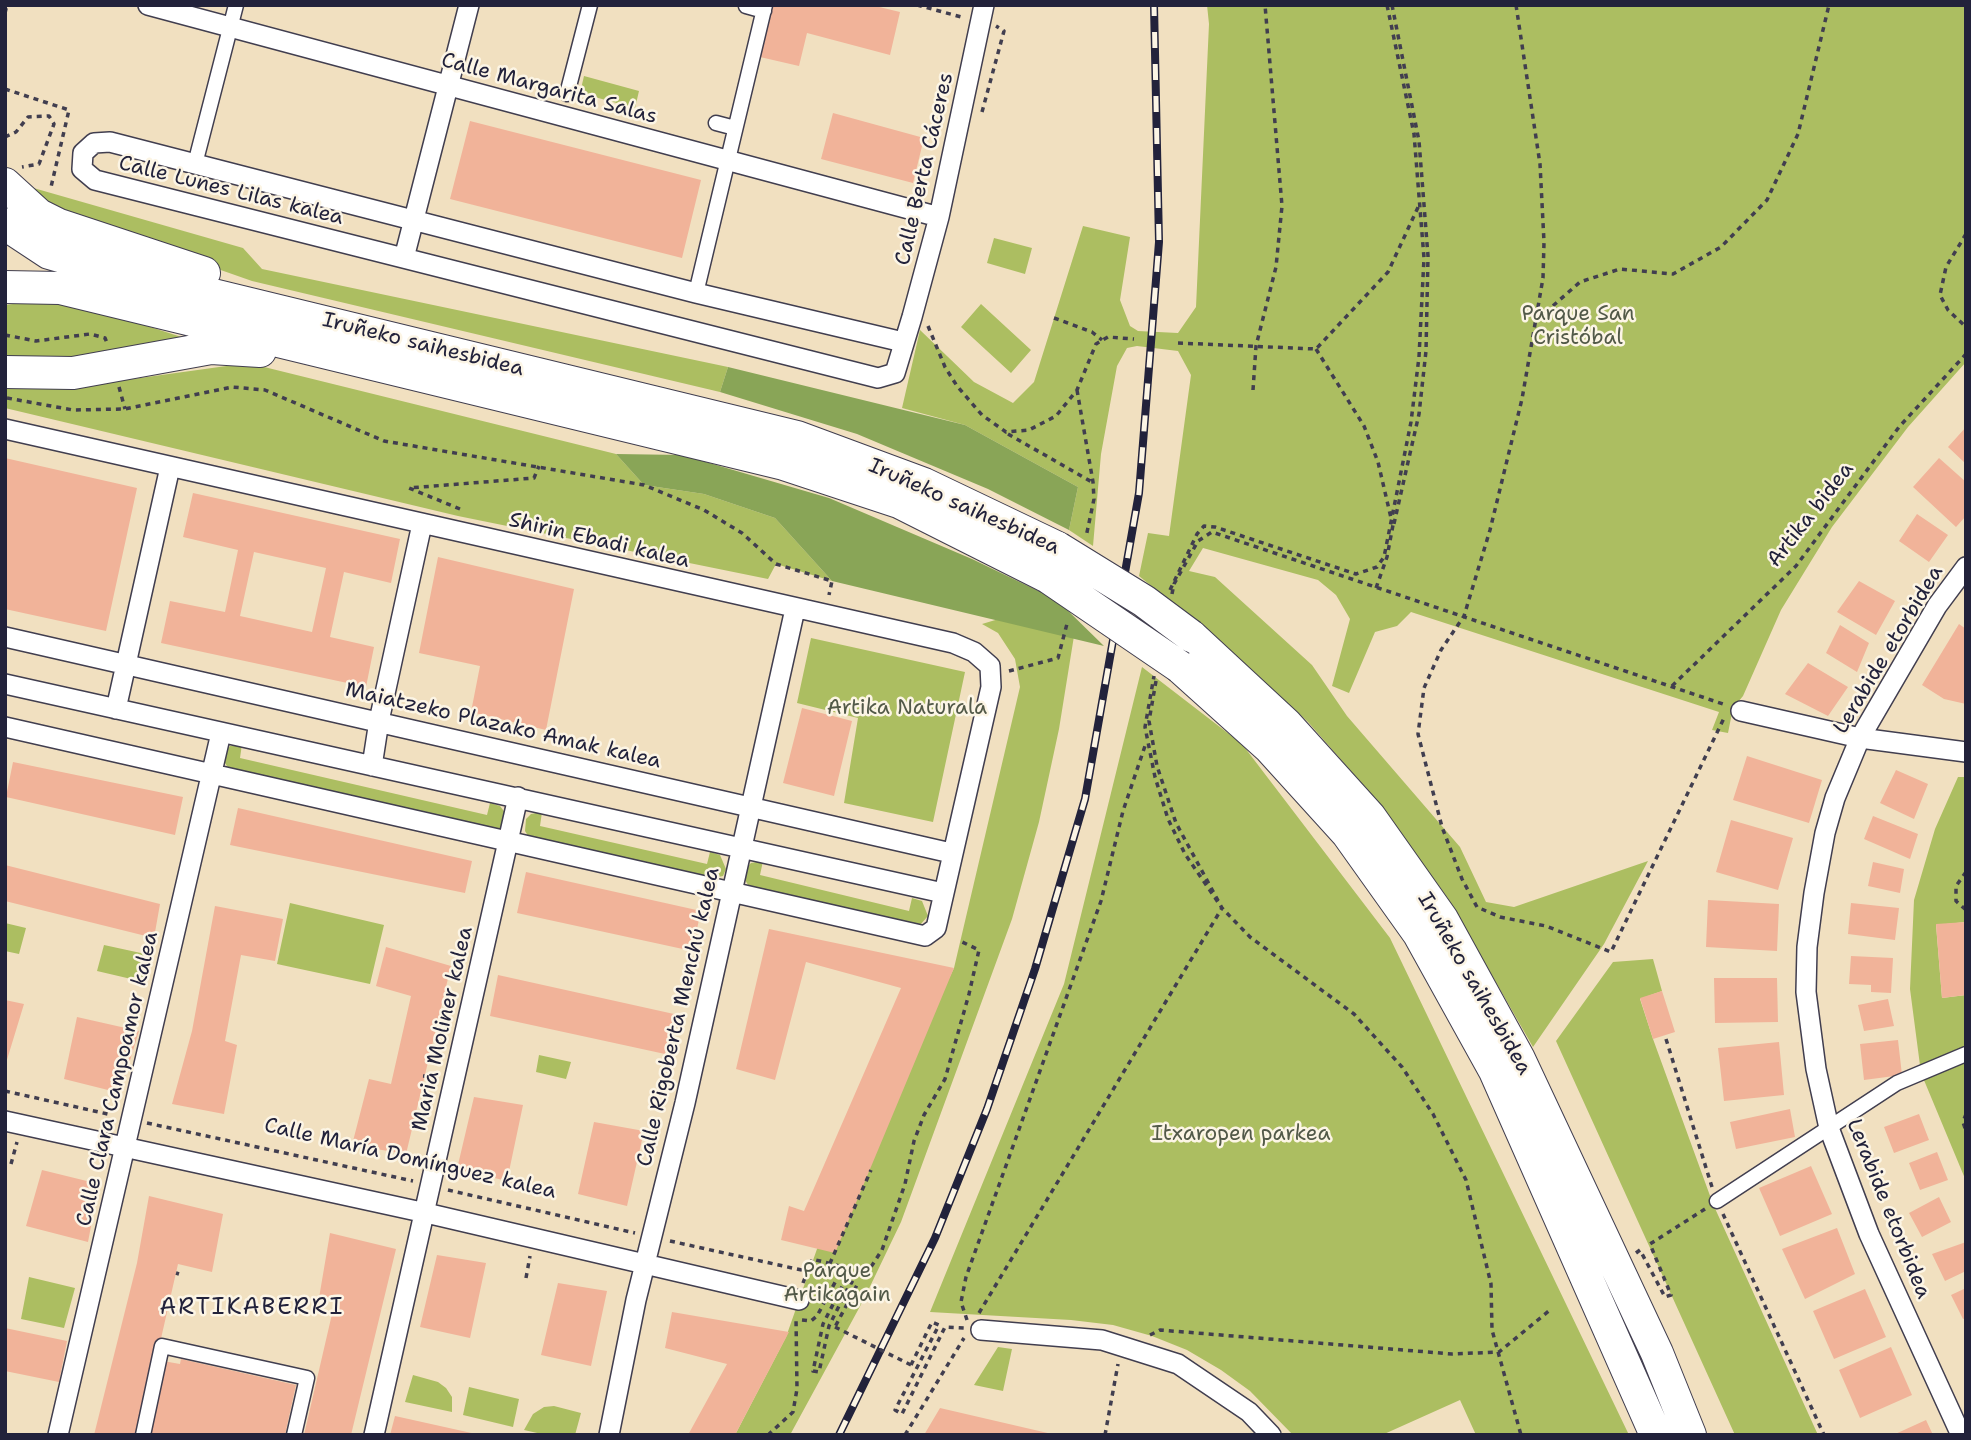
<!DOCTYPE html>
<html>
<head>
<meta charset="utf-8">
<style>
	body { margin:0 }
	#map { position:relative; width:1971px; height:1440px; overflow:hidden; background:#f1e0c0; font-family:"Shantell Sans",sans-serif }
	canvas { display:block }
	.frame { position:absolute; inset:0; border:7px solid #22223b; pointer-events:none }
</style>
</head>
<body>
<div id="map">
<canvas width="1971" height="1440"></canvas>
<div class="frame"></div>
</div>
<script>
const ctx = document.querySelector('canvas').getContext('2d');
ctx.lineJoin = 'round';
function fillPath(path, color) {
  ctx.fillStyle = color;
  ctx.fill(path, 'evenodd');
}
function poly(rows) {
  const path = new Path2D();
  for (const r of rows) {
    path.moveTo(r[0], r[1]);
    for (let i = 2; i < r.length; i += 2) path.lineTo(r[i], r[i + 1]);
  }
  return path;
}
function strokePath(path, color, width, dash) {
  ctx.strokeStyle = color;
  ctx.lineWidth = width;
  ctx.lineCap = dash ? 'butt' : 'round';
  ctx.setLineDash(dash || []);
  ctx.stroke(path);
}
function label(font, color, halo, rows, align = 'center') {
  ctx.font = font + ' "Shantell Sans",sans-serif';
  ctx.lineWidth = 5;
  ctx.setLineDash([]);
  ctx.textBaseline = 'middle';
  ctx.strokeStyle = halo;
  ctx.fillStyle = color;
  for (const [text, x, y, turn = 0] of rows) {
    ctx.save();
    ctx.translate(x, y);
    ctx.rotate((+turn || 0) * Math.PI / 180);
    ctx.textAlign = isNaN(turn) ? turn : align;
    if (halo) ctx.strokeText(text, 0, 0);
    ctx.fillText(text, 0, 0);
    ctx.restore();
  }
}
const green = poly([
	[1207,5,1966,5,1966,362,1908,427,1832,527,1781,610,1743,696,1733,708,1728,733,1712,730,1719,712,1411,612,1397,626,1375,632,1349,693,1332,686,1350,619,1336,595,1318,580,1203,548,1189,571,1215,577,1312,665,1347,716,1460,847,1486,902,1514,907,1648,861,1604,944,1533,1047,1447,897,1377,801,1308,722,1229,649,1139,576,1148,533,1169,536,1191,375,1178,351,1137,346,1127,348,1117,366,1101,454,1093,546,1069,530,1078,487,965,425,902,408,920,330,974,382,1013,403,1034,382,1083,226,1130,237,1120,300,1130,326,1138,331,1178,333,1196,307,1209,24],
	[584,76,639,91,635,108,580,93],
	[16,183,243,248,262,269,728,367,720,392,252,281,44,208],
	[994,238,1032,248,1025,274,987,263],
	[59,298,191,340,92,362,33,362,5,356,5,305],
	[981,304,1031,350,1011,373,961,327],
	[248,363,616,454,644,485,704,494,775,518,832,581,776,564,768,579,458,516,5,408,5,388,75,387],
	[1012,615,1074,636,1059,729,1039,822,1012,919,901,1222,864,1299,790,1435,735,1435,786,1337,817,1249,954,968,1020,687,1015,659,998,633,982,624],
	[811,638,965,672,933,822,844,803,858,718,797,703],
	[1142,667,1242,744,1390,938,1629,1435,1476,1435,1460,1400,1382,1435,1293,1435,1250,1391,1221,1370,1187,1350,1152,1336,1113,1325,1071,1320,930,1312,1064,984],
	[242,744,240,758,487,815,490,803,500,806,506,814,503,827,498,829,230,771,225,763,225,752,230,746],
	[1958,777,1966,777,1966,922,1936,925,1942,998,1966,995,1966,1181,1921,1073,1910,989,1914,900,1935,829],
	[542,812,540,826,707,864,710,852,720,855,726,869,723,876,709,879,530,839,525,831,526,819,531,814],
	[763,861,760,875,909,911,912,898,922,901,928,916,920,925,750,888,745,880,745,869,751,863],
	[290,903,384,925,370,984,277,964],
	[5,923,26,928,19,954,5,951],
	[104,945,150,955,144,982,97,971],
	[1653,959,1662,991,1640,999,1653,1039,1713,1204,1818,1435,1735,1435,1556,1041,1613,962],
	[539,1055,571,1062,566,1079,536,1072],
	[29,1277,75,1288,64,1328,21,1319],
	[998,1347,1012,1349,1003,1391,974,1385],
	[413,1375,438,1382,446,1388,452,1397,452,1412,405,1402],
	[469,1387,519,1399,513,1427,463,1415],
	[554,1406,581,1413,575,1435,546,1435,524,1430,533,1414,544,1407]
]);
const forest = poly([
	[728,367,965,425,1078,487,1069,530,988,489,857,434,720,392],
	[616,454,682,455,829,498,972,559,1057,600,1104,646,832,581,775,518,704,494,644,485]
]);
const building = poly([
	[773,5,871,5,900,12,890,55,807,33,799,66,760,57],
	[833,113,924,138,913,183,821,159],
	[470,121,701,180,682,258,450,199],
	[1966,427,1966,464,1948,447],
	[5,458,137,488,106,631,5,609],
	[1939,458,1966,482,1966,516,1956,527,1913,487],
	[193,493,400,539,391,583,344,572,330,637,374,647,366,687,161,643,170,601,225,612,238,550,183,537],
	[254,552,326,568,312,632,240,616],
	[1917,514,1948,535,1929,562,1899,541],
	[438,557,574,589,546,730,471,712,480,666,419,653],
	[1859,581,1895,601,1876,635,1837,612],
	[1959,624,1966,629,1966,704,1944,699,1922,685],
	[1840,625,1869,643,1857,672,1826,653],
	[1808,663,1848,687,1828,716,1785,694],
	[802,708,852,721,834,796,783,783],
	[1747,756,1822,780,1809,823,1733,800],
	[13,762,183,797,175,835,6,797],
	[1896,770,1928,784,1914,819,1880,803],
	[238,808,472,861,465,893,230,845],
	[1873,816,1918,834,1910,859,1864,839],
	[1731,820,1793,838,1778,890,1716,872],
	[1873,862,1904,869,1900,893,1868,886],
	[5,865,160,904,154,938,5,901],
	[526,872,701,911,692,951,517,913],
	[1708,900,1779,904,1777,951,1706,947],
	[1851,903,1899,908,1895,940,1848,934],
	[215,906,283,919,275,961,241,955,225,1041,237,1045,224,1114,172,1104,192,1031],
	[1966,922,1966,995,1942,998,1936,924],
	[769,929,954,968,835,1253,781,1240,789,1206,804,1211,901,988,806,962,775,1080,736,1069],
	[386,947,451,966,406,1154,352,1145,369,1079,391,1084,411,996,376,986],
	[1851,956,1893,958,1891,993,1871,992,1871,985,1849,984],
	[498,975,674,1014,665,1054,490,1016],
	[1714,978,1777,978,1778,1022,1715,1023],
	[1662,991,1675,1032,1653,1039,1640,998],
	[1888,999,1894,1026,1864,1031,1858,1005],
	[5,1000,24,1004,6,1063,5,1063],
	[77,1017,139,1031,120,1093,64,1079],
	[1898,1040,1902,1075,1864,1080,1860,1044],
	[1779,1042,1784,1095,1724,1101,1718,1048],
	[474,1097,523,1105,507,1181,457,1169],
	[1790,1109,1795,1137,1736,1149,1730,1122],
	[1919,1114,1929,1140,1894,1153,1884,1127],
	[594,1122,644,1131,627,1206,578,1194],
	[1937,1152,1948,1180,1920,1190,1909,1163],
	[1811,1166,1832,1214,1780,1236,1759,1188],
	[42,1170,99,1184,88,1242,26,1226],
	[149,1196,223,1214,212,1272,178,1264,139,1435,94,1435,137,1263],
	[1939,1197,1951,1222,1922,1237,1909,1213],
	[1837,1228,1855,1274,1805,1299,1782,1249],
	[330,1233,396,1249,351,1435,304,1435,335,1301,319,1298],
	[1966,1242,1966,1271,1945,1281,1932,1254],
	[437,1255,486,1263,470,1338,420,1327],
	[558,1283,607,1291,591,1366,541,1355],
	[1966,1288,1966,1318,1963,1319,1951,1295],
	[1865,1289,1886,1337,1834,1359,1813,1311],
	[672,1312,789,1332,735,1435,688,1435,727,1364,665,1348],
	[5,1328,67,1341,59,1382,5,1371],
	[1891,1347,1912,1395,1860,1418,1839,1370],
	[181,1359,296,1385,285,1435,147,1435,163,1361,180,1364],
	[940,1408,1052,1434,1052,1435,924,1435],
	[395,1416,476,1434,476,1435,390,1435],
	[1926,1420,1933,1435,1893,1435]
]);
const path = poly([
	[917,5,965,18],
	[1392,5,1419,141,1428,256,1426,351,1419,414,1393,528],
	[1516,5,1540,164,1544,242,1543,278,1522,399,1490,530,1464,616,1441,650,1424,688,1418,734,1442,827,1462,879,1477,907,1500,917,1546,926,1611,952,1724,718],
	[5,13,7,5],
	[5,89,69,110,51,187],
	[982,112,1004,31,996,26],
	[5,137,16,132,28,117,49,116,54,124,39,164,22,167],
	[1966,234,1946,267,1940,295,1948,310,1966,327],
	[1054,318,1092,332,1102,340],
	[1538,319,1580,282,1620,269,1673,274,1721,247,1767,200,1798,134,1829,5],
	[928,326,945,367,957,386,982,415,1006,432,1029,430,1056,416,1077,390,1096,344,1108,337,1134,339],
	[5,335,36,341,90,334,105,338,107,343],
	[1178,343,1316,349,1388,272,1420,203],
	[1316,349,1364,426,1378,462,1391,518],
	[119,387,125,409],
	[1077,390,1093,482,1094,499,1086,537],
	[1253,390,1256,346,1276,267,1282,206,1265,5],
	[7,398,73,410,125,409,232,387,265,390,384,441,644,485,704,510,742,533,776,564,832,581,829,595],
	[1008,434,1092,482],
	[460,509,409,488,534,478,539,466],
	[1376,588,1387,557,1393,525],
	[1170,590,1197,534,1204,526,1215,527,1356,574,1377,567,1384,557,1411,422,1419,357,1424,258,1414,134,1387,5],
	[1172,594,1174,584,1198,541,1212,532,1726,705],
	[1009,671,1058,658,1068,620],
	[1156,681,1149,721,1157,766,1176,823,1222,908,1250,937,1354,1014,1402,1067,1433,1114,1466,1180,1491,1284,1492,1330,1521,1435],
	[1672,686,1796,566,1899,427,1966,354],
	[1966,872,1956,886,1956,901,1966,910],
	[1666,1039,1712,1187],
	[423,1076,437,1077],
	[5,1091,112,1115],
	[654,1093,659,1095],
	[1966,1114,1963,1122,1966,1131],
	[147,1123,413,1181],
	[11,1164,17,1142],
	[448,1190,635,1233],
	[1723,1214,1824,1435],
	[670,1241,806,1271],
	[1636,1253,1640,1250,1665,1297,1671,1295,1650,1244,1705,1209],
	[176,1273,179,1274],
	[839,1275,827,1270,871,1170],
	[526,1278,530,1256],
	[803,1283,812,1259,867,1273,882,1250,905,1184,914,1141,924,1115,945,1079,969,994,979,950,958,940],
	[979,1313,1222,908,1185,854,1168,819,1155,777,1145,727,1154,676],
	[802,1320,811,1321,817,1316,839,1275,846,1279,823,1324,813,1371,819,1372,829,1326,851,1282,857,1285,835,1327],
	[967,1320,961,1302,966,1277,1101,901,1123,811,1146,743],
	[1150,1335,1160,1330,1452,1354,1499,1352,1550,1310],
	[911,1365,932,1322,939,1325,895,1410,902,1414,945,1327,965,1328],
	[768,1435,793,1412,797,1389,796,1318],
	[905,1435,964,1338],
	[1105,1435,1118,1364]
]);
const pedestrian = poly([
	[746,6,764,11],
	[567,94,590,5],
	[716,123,735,128],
	[195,164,236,5],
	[696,293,765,5],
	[1717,1201,1897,1083,1966,1054],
	[143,1435,162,1346,307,1378,294,1435]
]);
const minor = poly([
	[148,5,939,217],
	[404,258,469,5],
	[903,342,696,293,110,142,94,143,83,153,82,169,95,180,878,378,895,373,912,317,939,217,984,5],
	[5,429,953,643,974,652,990,666,991,687,936,928,925,936,5,727],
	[5,637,951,853],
	[5,684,943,893],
	[116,709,170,467],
	[1741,711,1860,738,1966,752],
	[372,766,379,721,422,524],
	[5,1121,426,1213,799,1300],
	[981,1330,1102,1340,1178,1364,1249,1412,1271,1435],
	[58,1435,221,733],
	[374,1435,518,797],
	[609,1435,636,1300,685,1103,795,609],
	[1961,1435,1869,1234,1829,1128,1816,1069,1806,992,1807,947,1814,893,1825,833,1835,798,1860,738,1937,606,1966,567]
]);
const trunk = poly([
	[5,184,39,215,59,225,204,273],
	[5,224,49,253,94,266,797,437,924,484,1058,548],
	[5,287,60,288,784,464,899,502,1048,577],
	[5,372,73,373,211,348,260,351],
	[1191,636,1286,724,1370,817,1442,919,1519,1059,1657,1353,1690,1435],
	[1180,667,1269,747,1347,833,1419,934,1495,1071,1656,1435]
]);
const rail = poly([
	[839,1435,935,1238,987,1109,1035,969,1085,799,1139,493,1159,242,1154,5]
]);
const pathBridge = poly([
	[835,1327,911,1365]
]);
const trunkBridge = poly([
	[1058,548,1144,601,1191,636],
	[1048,577,1180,667]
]);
const streetNames = [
	["Calle Margarita Salas",549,89,15],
	["Calle Berta Cáceres",925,169,-77],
	["Calle Lunes Lilas kalea",231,191,14],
	["Iruñeko saihesbidea",423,345,14],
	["Iruñeko saihesbidea",964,507,24],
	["Artika bidea",1811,515,-52],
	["Shirin Ebadi kalea",599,541,13],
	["Lerabide etorbidea",1889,650,-59],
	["Maiatzeko Plazako Amak kalea",503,726,13],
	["Iruñeko saihesbidea",1474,984,60],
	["Calle Rigoberta Menchú kalea",679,1017,-77],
	["Maria Moliner kalea",443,1029,-77],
	["Calle Clara Campoamor kalea",118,1079,-77],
	["Calle María Domínguez kalea",410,1159,13],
	["Lerabide etorbidea",1888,1209,68]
];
const parkNames = [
	["Parque San",1578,315],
	["Cristóbal",1578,339],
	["Artika Naturala",907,709],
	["Itxaropen parkea",1241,1135],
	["Parque",837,1272],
	["Artikagain",837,1296]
];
const neighbourhoodNames = [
	["ARTIKABERRI",252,1308]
];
fillPath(green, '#acbe61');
fillPath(forest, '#89a557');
fillPath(building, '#f1b399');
strokePath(pedestrian, '#413e4f', 17);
strokePath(minor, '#413e4f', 22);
strokePath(trunk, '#413e4f', 34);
strokePath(path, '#413e4f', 3.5, [5, 5]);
strokePath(pedestrian, '#fff', 14);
strokePath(minor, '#fff', 19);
strokePath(trunk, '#fff', 32);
strokePath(rail, '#22223b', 8);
strokePath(rail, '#fcf5e5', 5, [16]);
strokePath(trunkBridge, '#413e4f', 34, []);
strokePath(pathBridge, '#413e4f', 3.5, [5, 5]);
strokePath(trunkBridge, '#fff', 32);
label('21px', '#22223b', '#fcf5e5', streetNames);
label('21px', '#525948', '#fcf5e5', parkNames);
ctx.letterSpacing = '2px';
label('23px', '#22223b', '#fcf5e5', neighbourhoodNames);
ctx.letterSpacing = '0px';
</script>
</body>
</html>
